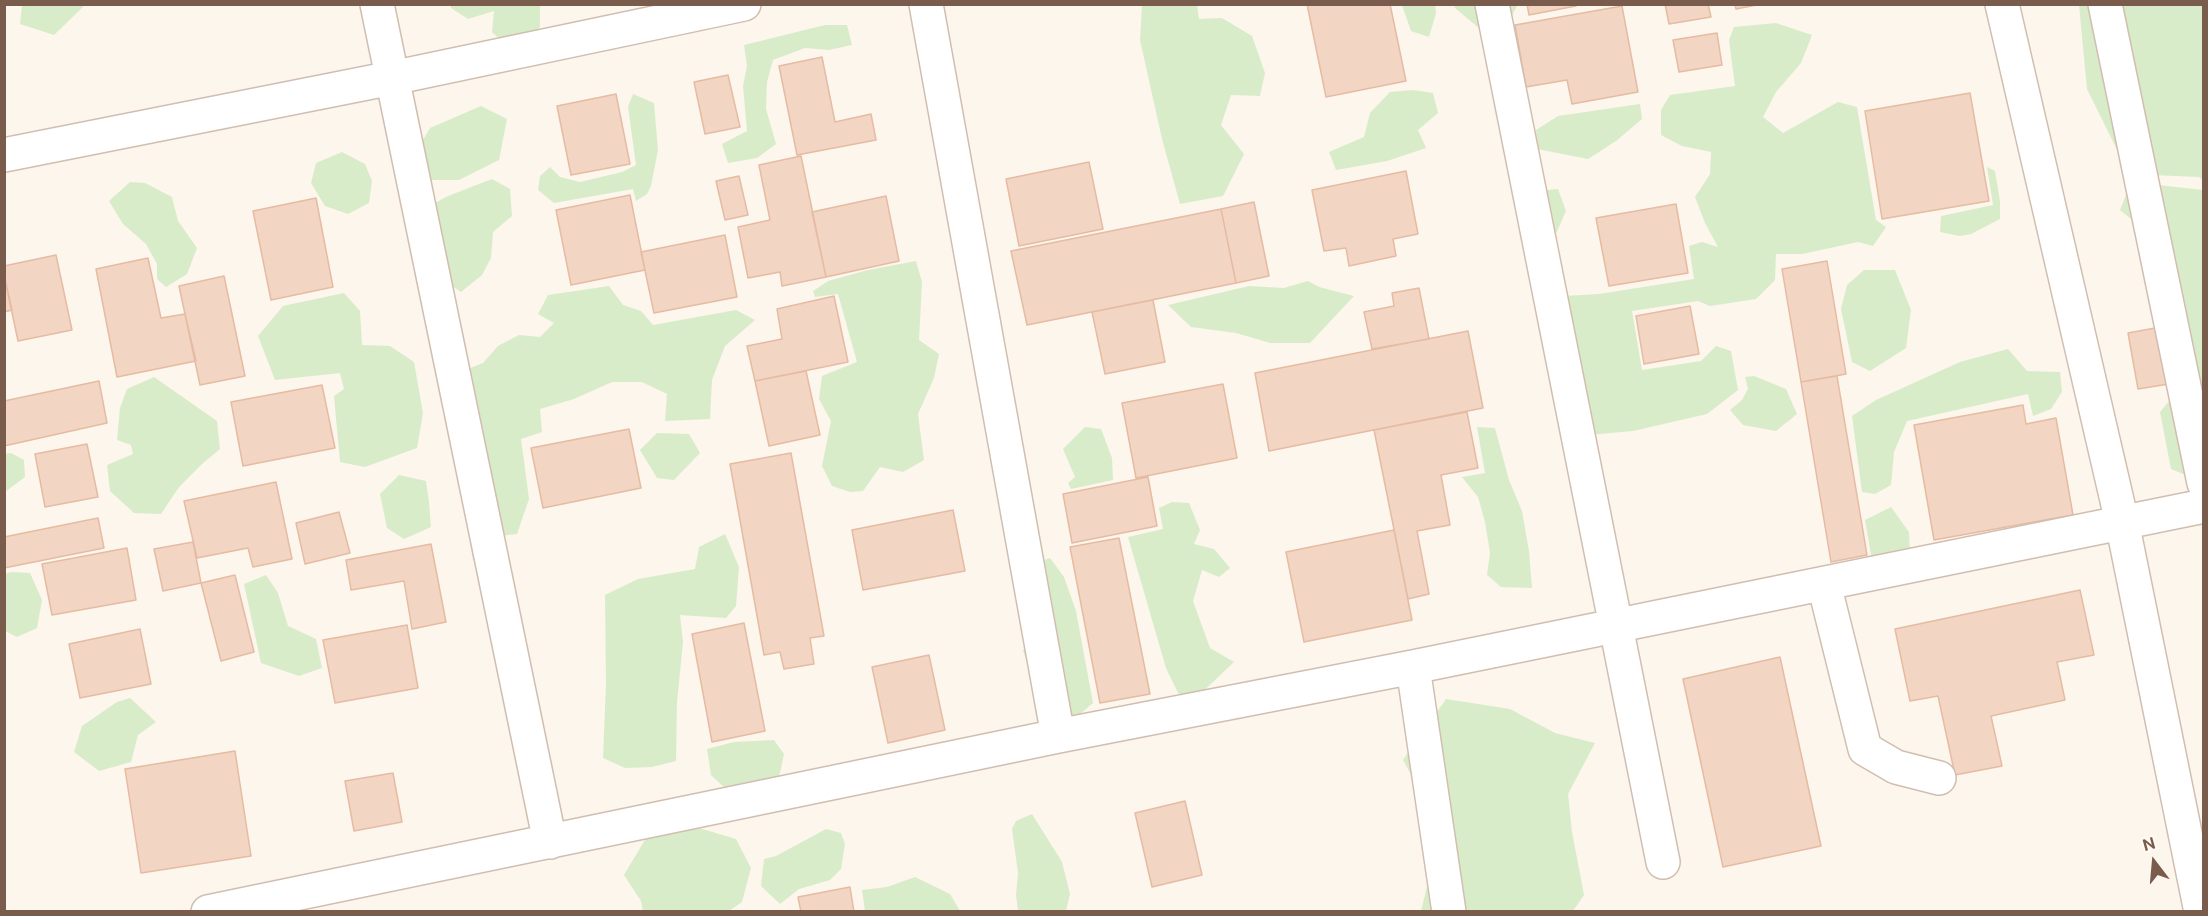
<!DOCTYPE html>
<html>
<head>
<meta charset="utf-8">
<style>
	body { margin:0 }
	#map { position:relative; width:2208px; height:916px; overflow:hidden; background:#fdf6ec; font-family:"Public Sans",sans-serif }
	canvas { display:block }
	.frame { position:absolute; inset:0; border:6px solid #7a5c4d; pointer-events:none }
	.north { position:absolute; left:2124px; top:832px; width:60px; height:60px; -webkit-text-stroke:4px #fffaf3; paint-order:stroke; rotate:344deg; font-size:16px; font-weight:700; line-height:24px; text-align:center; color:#7a5c4d }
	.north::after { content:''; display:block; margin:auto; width:21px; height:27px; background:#7a5c4d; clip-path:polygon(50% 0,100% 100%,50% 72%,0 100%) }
</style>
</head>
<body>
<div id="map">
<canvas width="2208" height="916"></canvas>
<div class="frame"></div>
<div class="north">N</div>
</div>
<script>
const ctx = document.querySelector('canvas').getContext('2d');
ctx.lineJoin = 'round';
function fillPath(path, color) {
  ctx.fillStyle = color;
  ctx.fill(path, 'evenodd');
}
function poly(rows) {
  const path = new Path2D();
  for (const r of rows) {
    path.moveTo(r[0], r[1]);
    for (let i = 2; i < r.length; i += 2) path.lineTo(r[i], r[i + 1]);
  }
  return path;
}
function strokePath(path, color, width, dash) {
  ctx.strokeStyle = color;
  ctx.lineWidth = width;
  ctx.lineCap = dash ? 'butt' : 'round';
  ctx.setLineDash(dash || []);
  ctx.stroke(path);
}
const green = poly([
	[451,4,540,5,540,27,518,51,501,40,492,32,494,11,468,19,451,8],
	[1142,4,1197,5,1199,19,1222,18,1252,36,1265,73,1260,96,1231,95,1221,125,1244,154,1223,196,1180,204,1162,139,1140,40],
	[1518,4,1509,21,1490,30,1480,29,1455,8,1454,5],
	[22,5,84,4,84,6,54,35,20,24],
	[1402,5,1435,5,1436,13,1429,37,1411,31],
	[2079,5,2203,5,2203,181,2199,177,2129,174,2087,89],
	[1776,23,1812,35,1801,63,1776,92,1763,117,1783,133,1838,102,1857,107,1876,220,1886,227,1873,246,1858,242,1802,254,1776,254,1775,280,1756,299,1710,306,1698,301,1632,311,1642,370,1701,361,1716,346,1731,351,1738,390,1707,414,1633,431,1578,436,1564,296,1599,294,1694,279,1689,246,1702,242,1718,247,1705,223,1695,197,1710,174,1711,152,1682,146,1661,135,1661,110,1670,95,1735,86,1729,40,1734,27],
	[825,25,847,25,852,45,829,50,805,48,773,60,767,82,766,109,776,144,757,158,728,163,722,144,747,131,743,86,747,66,744,45],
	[1413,90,1433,93,1438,113,1418,130,1426,148,1387,161,1336,170,1329,152,1364,137,1370,113,1390,92],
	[633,94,654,103,658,150,651,186,647,194,636,201,633,189,554,203,538,190,540,176,550,167,560,177,580,182,622,172,636,165,628,107],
	[1640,104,1642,119,1616,141,1588,159,1537,149,1536,130,1558,116],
	[481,106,507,119,499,160,459,180,425,180,417,150,430,128],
	[342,152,365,164,372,181,369,203,348,214,325,206,311,183,316,163],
	[1987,167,1995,171,2000,201,2000,219,1971,234,1960,236,1940,232,1941,216,1993,205],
	[492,179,510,189,512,216,493,232,491,258,482,275,461,292,445,281,431,205,448,196],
	[130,182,145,183,172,197,178,221,197,248,187,274,166,287,157,279,157,264,146,244,123,224,109,201],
	[2131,182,2203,190,2203,482,2171,469,2160,412,2176,393,2147,232,2120,210],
	[1558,189,1566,211,1548,252,1537,191],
	[916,261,922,282,919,340,939,354,934,378,918,414,924,460,903,472,880,467,863,491,850,492,832,486,822,466,831,421,819,399,822,376,857,362,838,294,815,297,813,291,828,281,868,270],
	[1864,270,1895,270,1911,310,1906,348,1870,371,1852,362,1841,309,1847,285],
	[1308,281,1319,287,1354,296,1310,343,1270,343,1236,333,1191,327,1168,305,1249,286,1284,288],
	[609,286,623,305,641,311,653,325,736,310,755,320,725,346,712,380,710,419,665,421,667,394,642,382,612,382,574,399,540,409,542,432,521,439,529,499,517,534,490,537,490,561,473,560,461,482,468,369,483,363,498,346,519,335,540,337,554,323,538,314,548,295],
	[344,293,360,311,362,345,390,346,414,362,423,413,417,448,365,467,340,462,334,396,344,389,340,373,275,380,258,336,283,306],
	[2008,349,2027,371,2060,372,2062,392,2051,409,2033,416,2028,394,1907,421,1894,452,1891,485,1875,494,1862,492,1852,416,1876,400,1960,362],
	[1754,376,1786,389,1797,414,1776,431,1743,425,1730,410,1742,400,1748,389,1745,377],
	[154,377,217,421,220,449,202,464,179,487,161,514,134,513,110,491,107,465,133,454,131,445,117,440,120,408,127,389],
	[1085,427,1101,429,1112,458,1113,480,1071,489,1068,483,1075,477,1063,449],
	[1477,427,1495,428,1509,480,1522,511,1529,551,1532,588,1501,587,1487,575,1490,553,1485,522,1478,497,1462,477,1485,473],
	[657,433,689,434,700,453,674,480,657,478,640,450],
	[11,453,24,460,25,477,5,492,5,454],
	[399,475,426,481,429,502,431,527,404,539,387,528,380,494],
	[1172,502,1189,503,1200,530,1194,544,1214,549,1230,568,1219,577,1202,570,1193,601,1210,648,1234,662,1194,700,1178,693,1166,668,1128,537,1163,529,1159,508],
	[1891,507,1909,532,1910,553,1867,565,1871,555,1865,520],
	[725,534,739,567,736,606,726,618,680,615,683,642,677,702,676,761,652,767,625,768,603,758,606,684,605,595,638,579,695,569,699,547],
	[1050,558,1064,577,1076,611,1093,703,1065,727,1044,705,1023,651,1034,619,1019,569],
	[11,572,30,573,42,600,37,628,17,637,5,631,5,574],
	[266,575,278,593,288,626,316,639,322,668,299,676,261,663,244,584],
	[130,698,156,722,138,735,131,762,99,771,74,752,82,726,117,702],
	[1446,699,1510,709,1555,733,1595,743,1568,794,1572,832,1584,895,1573,911,1421,911,1441,830,1403,760],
	[774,740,784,754,780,773,774,784,728,791,711,775,707,749,734,742],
	[1032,814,1062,862,1070,894,1066,911,1018,911,1016,895,1018,873,1012,829,1016,821],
	[692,826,736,839,751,868,742,902,729,911,643,911,641,901,624,875,646,838],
	[826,829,841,833,845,844,841,869,830,880,799,889,780,904,761,886,764,859,776,856],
	[915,877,950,894,960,911,865,911,862,890,887,887]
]);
const building = poly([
	[1307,4,1390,4,1406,81,1326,97,1307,4],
	[1527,4,1576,4,1576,6,1529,15,1527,4],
	[1665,4,1708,4,1711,17,1669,24,1665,4],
	[1735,4,1762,4,1736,9,1735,4],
	[1622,6,1638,92,1572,104,1567,80,1526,87,1515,25,1622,6],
	[1717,33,1722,65,1679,72,1673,40,1717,33],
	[822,57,835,122,871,114,876,140,797,155,779,66,822,57],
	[728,75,740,127,705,134,694,82,728,75],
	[1970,93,1989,201,1882,219,1865,111,1970,93],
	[616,94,630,164,571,175,557,106,616,94],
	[801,156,826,277,782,286,780,272,748,278,738,227,770,220,759,165,801,156],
	[1089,162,1103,229,1019,246,1006,179,1089,162],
	[1406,171,1418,234,1393,239,1396,256,1349,266,1346,248,1324,251,1312,190,1406,171],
	[739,176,748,215,725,220,716,181,739,176],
	[630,195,645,270,571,285,556,210,630,195],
	[886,196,899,261,826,277,812,212,886,196],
	[316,198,333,287,271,300,253,211,316,198],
	[1254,202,1269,276,1236,283,1221,209,1254,202],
	[1676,204,1688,273,1609,286,1596,218,1676,204],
	[1221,209,1236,283,1027,325,1011,251,1221,209],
	[725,235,737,297,654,313,641,252,725,235],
	[56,255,72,330,18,341,4,275,4,266,56,255],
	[148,258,161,318,185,314,196,361,117,377,96,269,148,258],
	[1827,261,1846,374,1801,382,1782,269,1827,261],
	[4,275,12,310,4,312,4,275],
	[224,276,245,376,200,385,179,286,224,276],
	[1419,288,1429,339,1372,349,1364,312,1394,306,1392,293,1419,288],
	[834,296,848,362,755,381,747,346,782,339,777,309,834,296],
	[1153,300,1165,362,1105,374,1092,312,1153,300],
	[1690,306,1699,354,1644,364,1636,316,1690,306],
	[2166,326,2175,383,2138,389,2128,333,2166,326],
	[1468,331,1483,408,1269,451,1255,373,1468,331],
	[806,371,820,435,769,446,755,381,806,371],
	[1837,376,1867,555,1831,562,1801,382,1837,376],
	[99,381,107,423,4,446,4,401,99,381],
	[1223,384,1237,458,1136,478,1122,403,1223,384],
	[322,385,335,448,243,466,231,402,322,385],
	[2023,405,2026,424,2056,418,2073,515,1934,540,1914,425,2023,405],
	[1467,412,1478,468,1441,475,1450,525,1417,531,1429,594,1408,599,1374,430,1467,412],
	[629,429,641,488,543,508,531,448,629,429],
	[87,444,98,497,45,507,35,454,87,444],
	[791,453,824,636,810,638,814,664,784,669,780,652,764,655,730,464,791,453],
	[1148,477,1157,526,1072,543,1063,494,1148,477],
	[276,482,292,559,253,567,248,548,197,558,184,501,276,482],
	[953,510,965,571,863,590,852,530,953,510],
	[339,512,350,553,305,564,296,523,339,512],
	[98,518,104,548,4,568,4,537,98,518],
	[1394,530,1412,620,1304,642,1286,552,1394,530],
	[1119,538,1150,694,1100,703,1070,547,1119,538],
	[193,542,201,583,163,591,154,549,193,542],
	[431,544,446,622,412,629,404,581,351,590,346,560,431,544],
	[127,548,136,600,52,615,42,564,127,548],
	[235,575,254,652,221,661,201,583,235,575],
	[2080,590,2094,655,2057,662,2065,700,1991,716,2002,766,1955,775,1938,696,1910,701,1895,629,2080,590],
	[744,623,765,731,712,742,692,634,744,623],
	[407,625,418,688,335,703,323,640,407,625],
	[140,629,151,684,80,698,69,644,140,629],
	[929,655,945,730,888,743,872,667,929,655],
	[1780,657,1821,846,1723,867,1683,679,1780,657],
	[235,751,251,856,141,873,125,769,235,751],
	[393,773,402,822,354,831,345,781,393,773],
	[1185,801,1202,875,1152,887,1135,813,1185,801],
	[850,887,854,912,801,912,798,897,850,887]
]);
const minor = poly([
	[377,4,550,842],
	[926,4,1058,736],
	[1492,4,1663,862],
	[2002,4,2122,522,2201,912],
	[2105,4,2204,483],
	[4,155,392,78,744,4],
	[1824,584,1865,749,1896,767,1939,778],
	[1413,667,1449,912],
	[208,912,1058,736,1413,667,2204,506]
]);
fillPath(green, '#d8ecc9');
fillPath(building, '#f3d5c3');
strokePath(building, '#e6bba3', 1.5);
strokePath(minor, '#d1beb0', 36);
strokePath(minor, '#fff', 33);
</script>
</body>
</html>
